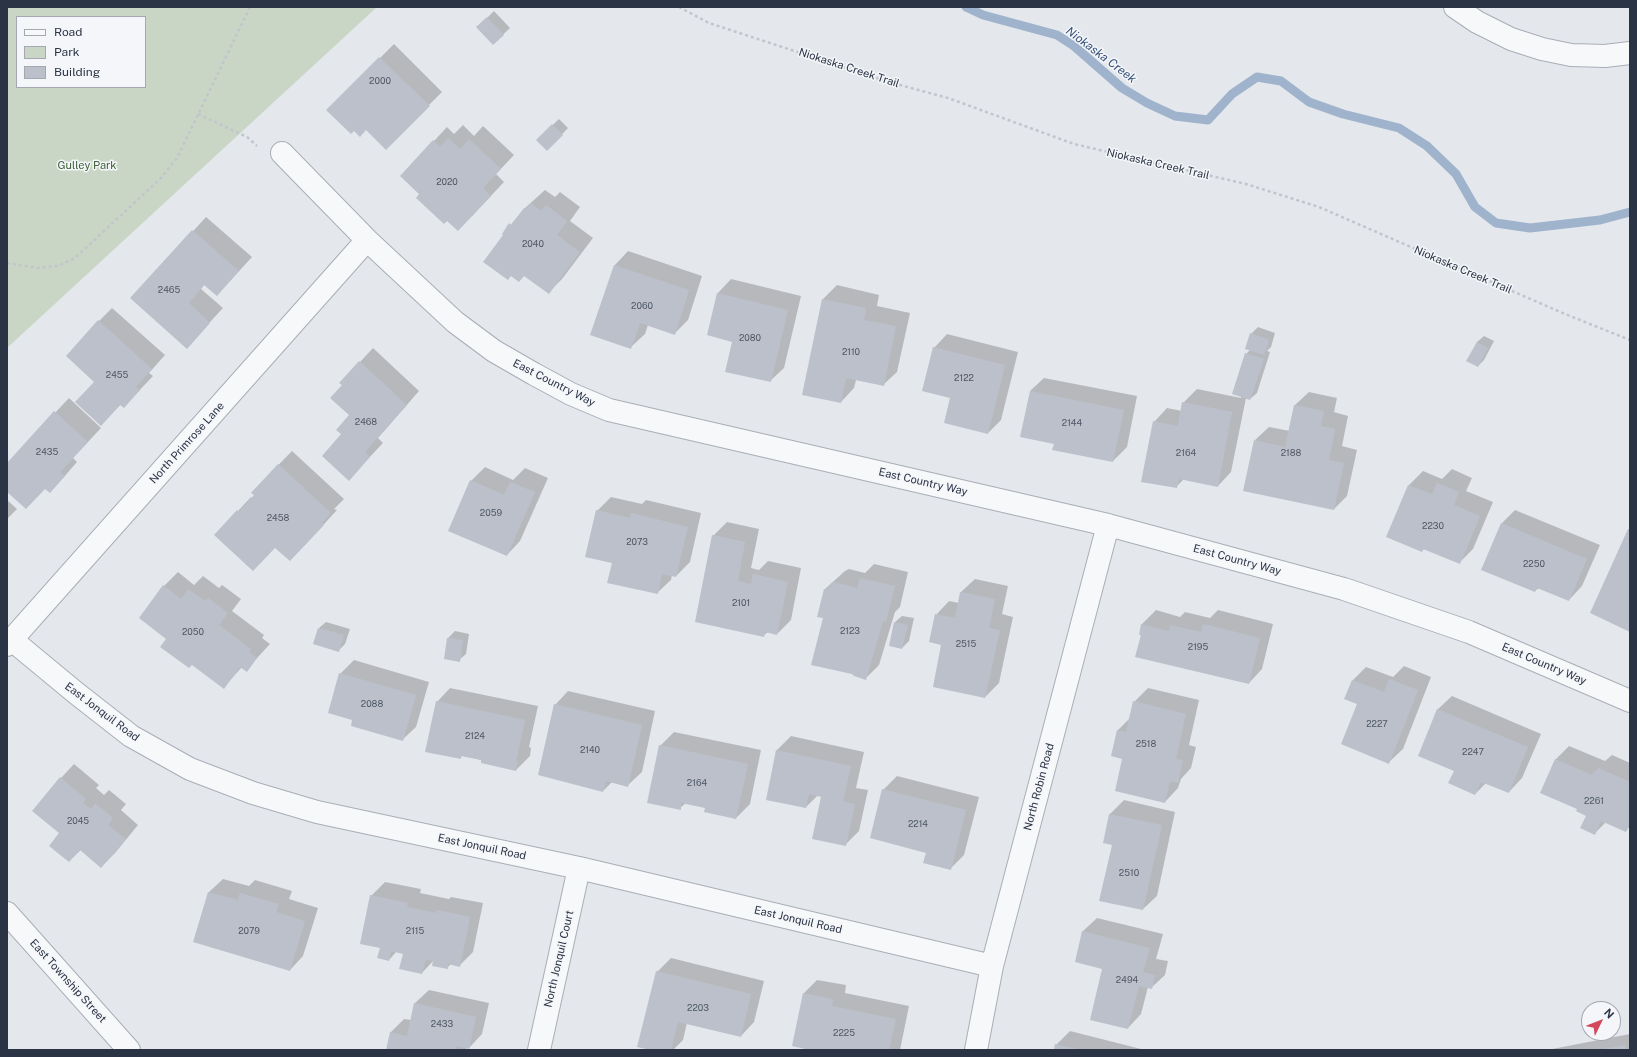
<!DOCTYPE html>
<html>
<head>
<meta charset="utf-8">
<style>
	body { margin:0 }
	#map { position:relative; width:1637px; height:1057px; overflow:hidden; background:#e4e7ec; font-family:"Public Sans",sans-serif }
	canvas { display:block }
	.frame { position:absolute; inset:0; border:8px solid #2b3445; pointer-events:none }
	.legend { position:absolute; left:16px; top:16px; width:130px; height:72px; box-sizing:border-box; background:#f4f6f9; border:1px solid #a4a8b1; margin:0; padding:5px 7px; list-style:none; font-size:12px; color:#2b3445 }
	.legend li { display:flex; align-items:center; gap:8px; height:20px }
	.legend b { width:20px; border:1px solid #a4a8b1 }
	.north { position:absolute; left:1581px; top:1001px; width:40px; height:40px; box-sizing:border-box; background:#f4f6f9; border:1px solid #a4a8b1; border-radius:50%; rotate:47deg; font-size:11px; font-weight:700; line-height:16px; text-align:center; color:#2b3445 }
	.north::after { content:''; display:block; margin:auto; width:14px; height:18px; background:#d1495b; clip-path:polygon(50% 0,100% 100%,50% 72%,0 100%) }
</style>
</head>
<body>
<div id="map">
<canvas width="1637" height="1057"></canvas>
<div class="frame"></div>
<ul class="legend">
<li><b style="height:5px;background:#f7f8fa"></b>Road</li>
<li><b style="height:11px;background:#c9d6c5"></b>Park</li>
<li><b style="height:11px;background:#bbc0ca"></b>Building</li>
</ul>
<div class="north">N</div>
</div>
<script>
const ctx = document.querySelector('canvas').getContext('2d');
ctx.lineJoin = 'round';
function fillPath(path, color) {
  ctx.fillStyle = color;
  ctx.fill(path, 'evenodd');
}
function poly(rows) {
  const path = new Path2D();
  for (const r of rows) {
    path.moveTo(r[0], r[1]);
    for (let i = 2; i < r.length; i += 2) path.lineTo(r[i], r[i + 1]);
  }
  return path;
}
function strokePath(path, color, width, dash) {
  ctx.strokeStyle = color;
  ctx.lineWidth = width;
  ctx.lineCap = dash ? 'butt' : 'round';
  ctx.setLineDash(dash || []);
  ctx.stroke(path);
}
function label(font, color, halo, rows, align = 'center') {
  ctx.font = font + ' "Public Sans",sans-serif';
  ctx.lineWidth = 3;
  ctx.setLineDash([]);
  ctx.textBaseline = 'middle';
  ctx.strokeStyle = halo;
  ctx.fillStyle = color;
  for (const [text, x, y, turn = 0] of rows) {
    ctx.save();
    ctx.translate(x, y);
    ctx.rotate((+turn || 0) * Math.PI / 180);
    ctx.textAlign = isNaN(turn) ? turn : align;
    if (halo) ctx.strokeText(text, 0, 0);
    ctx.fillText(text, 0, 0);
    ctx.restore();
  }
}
const green = poly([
	[7,7,377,7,7,348],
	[17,17,145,17,145,87,17,87]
]);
const shadow = poly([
	[494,11,510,28,493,44,478,27],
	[394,44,442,92,386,148,367,129,328,110],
	[559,119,568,128,547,150,537,140],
	[463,125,474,136,483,126,514,155,496,174,504,182,472,216,421,194,434,141,447,127,454,134],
	[545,190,555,197,560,192,580,207,570,221,593,238,562,279,548,293,525,275,519,281,503,234,525,208],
	[206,217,252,257,230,281,205,284,201,289,223,308,187,347,132,298],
	[628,251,702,276,688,320,674,334,648,325,645,334,631,347,592,334,615,265],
	[731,279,801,296,784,368,770,381,734,341,708,334,718,293],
	[837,285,879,295,877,306,910,313,897,372,883,385,856,380,854,388,841,402,803,394,823,299],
	[112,308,165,355,149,373,153,376,137,393,124,407,121,404,101,425,95,382,99,321],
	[1258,327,1275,333,1271,347,1267,351,1270,352,1257,393,1250,399,1246,398,1231,472,1218,486,1184,479,1176,487,1154,422,1167,408,1182,411,1183,403,1197,389,1241,398,1246,354,1250,350,1251,334],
	[947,334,1018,352,1001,420,988,433,951,397,934,348],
	[1484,336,1494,341,1484,360,1478,366,1468,361,1477,342],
	[373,348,419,391,378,438,383,443,349,479,343,434,350,415,344,385,360,362],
	[1044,378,1137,396,1127,447,1113,461,1030,391],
	[1309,392,1337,398,1334,412,1348,416,1342,446,1357,450,1347,496,1334,509,1255,440,1269,427,1290,431,1295,405],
	[69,398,101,428,73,458,77,462,63,478,45,488,7,491,7,464],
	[292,451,344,499,334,509,337,510,304,546,275,547,238,511,251,497,252,498,255,495,252,492],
	[485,467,513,480,525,468,548,478,520,541,507,555,471,481],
	[1452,469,1472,478,1466,491,1493,502,1473,549,1459,563,1425,548,1422,551,1387,536,1409,485,1423,471,1442,479],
	[611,497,642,504,646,500,701,513,690,562,676,576,672,575,671,580,657,593,597,511],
	[7,500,17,509,7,519],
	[1515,510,1600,545,1582,586,1569,600,1539,588,1535,591,1502,523],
	[727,522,759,529,751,568,759,570,768,561,801,568,791,620,777,634,768,632,764,635,713,536],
	[874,564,908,572,900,607,895,612,879,665,866,678,824,617,825,589,845,571,849,569,865,573],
	[178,572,194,585,203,576,219,588,222,585,241,599,232,611,264,635,262,638,270,644,246,670,242,667,224,687,167,638,140,618,164,586],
	[975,579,1008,586,1002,614,1013,617,999,683,985,697,936,615,949,601,959,603,961,592],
	[1156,610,1180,617,1185,612,1210,618,1218,610,1273,624,1262,669,1249,683,1140,634,1142,624],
	[902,616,914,618,909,641,902,648,890,645,895,622],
	[326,622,350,629,345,644,339,650,319,628],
	[455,631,469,634,466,654,459,660,445,658,448,638],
	[354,660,429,682,416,727,402,740,353,719,340,674],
	[1404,666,1431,677,1403,749,1389,762,1358,703,1353,680,1366,667,1393,677],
	[450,688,538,706,529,747,531,748,530,756,516,770,463,755,460,758,437,702],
	[1148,688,1199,700,1189,745,1196,747,1191,768,1181,779,1178,788,1165,802,1123,759,1118,730,1130,718,1134,702],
	[568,691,655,711,642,772,628,785,612,782,603,791,555,705],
	[1452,696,1541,734,1522,778,1509,792,1486,783,1475,794,1455,771,1419,755,1438,709],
	[674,732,761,750,750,804,736,818,706,807,686,803,680,808,660,746],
	[791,736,864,752,856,788,868,790,859,831,845,845,822,796,818,795,806,807,767,799,777,750],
	[1569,746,1605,761,1612,755,1630,763,1630,826,1626,831,1606,822,1595,833,1587,815,1579,809,1541,792,1556,759],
	[74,764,99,785,96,788,104,795,109,790,126,804,121,810,138,825,115,853,101,867,81,850,69,861,61,833,61,778],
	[897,776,979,797,964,855,951,868,927,852,883,790],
	[1124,800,1175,812,1157,896,1143,909,1113,844,1104,842,1110,814],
	[223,879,249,886,255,880,292,891,289,899,318,908,303,956,290,970,194,941,209,892],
	[385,882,421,889,420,893,449,899,451,897,483,903,473,952,459,966,451,964,447,968,433,961,422,973,404,953,397,951,389,960,381,947,371,896],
	[1097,918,1163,934,1156,959,1168,961,1165,975,1151,988,1148,987,1141,1014,1128,1028,1104,968,1083,931],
	[671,958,764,981,754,1022,741,1036,687,1023,683,1040,673,1050,655,1050,657,972],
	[817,980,846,985,845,993,909,1006,900,1050,815,1050,804,993],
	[429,990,489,1003,482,1034,469,1048,466,1047,466,1050,387,1050,391,1032,404,1019,411,1020,415,1003],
	[1070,1031,1145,1050,1055,1050,1056,1045],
	[1630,1034,1630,1050,1547,1050]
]);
const stream = poly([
	[966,7,983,15,1057,35,1074,46,1122,88,1147,103,1175,116,1208,120,1232,94,1257,77,1281,81,1309,102,1343,114,1399,128,1427,146,1456,174,1475,207,1496,223,1530,228,1600,220,1630,212]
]);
const building = poly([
	[487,17,504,35,493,45,476,27],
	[379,57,430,106,386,150,366,130,360,137,354,131,351,134,326,110],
	[552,124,563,135,547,151,536,140],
	[448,138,460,149,469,139,501,169,483,188,491,196,458,231,447,221,444,224,416,198,419,194,400,176,433,140,440,147],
	[531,203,541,211,546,205,567,221,557,235,580,252,549,294,524,276,519,282,511,276,508,280,483,262,503,235,502,234,509,223,511,225,524,208,526,209],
	[192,230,239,271,217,296,204,285,189,303,210,323,187,349,130,298],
	[614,265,689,290,675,335,640,323,631,349,590,335],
	[717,293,788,310,771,382,725,372,732,342,707,335],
	[822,299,866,308,864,320,896,326,884,386,846,378,841,403,802,395],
	[98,320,152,369,136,387,140,390,124,408,120,405,101,426,75,402,94,382,66,356],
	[1250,333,1269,340,1264,355,1245,349],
	[1477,342,1488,348,1478,367,1466,361],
	[933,347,1005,365,988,434,944,423,950,398,922,391],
	[1245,353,1264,359,1250,400,1232,394],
	[359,361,407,405,365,452,370,457,349,481,322,456,341,434,336,430,349,415,330,398,342,385,339,383],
	[1030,391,1124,410,1113,462,1052,450,1054,444,1020,437],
	[1182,402,1232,412,1218,487,1179,479,1177,488,1141,482,1153,421,1178,426],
	[1294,405,1324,411,1321,426,1335,429,1329,460,1344,463,1334,510,1243,491,1254,440,1285,447],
	[54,411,88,442,60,472,65,476,50,493,45,489,26,509,7,492,7,463],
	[278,464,331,513,322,523,324,525,290,561,275,548,253,571,214,535,237,510,239,512,254,495,251,493],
	[470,480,504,495,510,482,535,492,507,556,448,531],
	[1437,483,1459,492,1454,505,1480,516,1460,564,1423,549,1422,552,1386,537,1408,485,1432,494],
	[596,510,630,518,631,513,688,527,676,577,662,574,658,594,607,583,612,563,585,557],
	[1501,523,1587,559,1569,601,1537,588,1535,592,1481,570],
	[1628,529,1630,529,1630,632,1590,613],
	[712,535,745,542,738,581,751,584,753,574,788,582,777,635,765,632,764,637,695,622],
	[860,578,895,586,886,622,883,621,866,680,854,676,852,674,811,665,823,618,817,617,824,589,828,589,830,584,834,582,857,588],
	[163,585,181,599,188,589,205,601,208,598,228,613,219,625,251,649,249,652,257,658,247,672,240,667,224,689,192,665,189,668,160,647,166,639,139,618],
	[960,592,995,599,989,628,1000,630,985,698,933,687,941,645,929,642,935,614,955,618],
	[894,622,908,625,902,649,889,646],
	[1141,624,1169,631,1170,625,1201,632,1203,624,1260,638,1249,684,1135,657,1141,635,1139,635],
	[318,628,344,635,339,652,313,644],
	[447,638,463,640,460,662,444,659],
	[339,673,416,695,403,741,351,726,352,720,328,713],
	[1389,679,1418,690,1389,764,1341,744,1357,704,1344,699,1352,680,1384,692],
	[436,701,525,720,516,761,518,761,516,771,481,763,481,760,461,756,461,759,425,752],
	[1133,701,1186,714,1176,759,1183,760,1178,783,1170,781,1165,803,1115,791,1122,759,1111,756,1117,730,1126,732],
	[554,704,642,725,628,787,606,781,603,792,538,775],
	[1437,709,1528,747,1509,793,1481,782,1475,795,1448,783,1454,771,1418,756],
	[659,745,748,764,736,819,704,812,705,808,681,803,681,810,647,803],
	[776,750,851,766,843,801,855,804,846,846,812,839,821,797,809,794,806,808,766,800],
	[1555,759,1592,775,1594,771,1596,771,1598,768,1630,782,1630,822,1626,832,1601,821,1595,835,1580,828,1586,816,1576,811,1577,809,1540,793],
	[60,777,86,799,83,803,91,809,95,803,113,818,108,825,126,839,101,868,80,850,69,862,49,846,59,833,32,811],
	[882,789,966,810,951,870,923,863,926,853,870,838],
	[1109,814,1162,825,1143,910,1099,901,1112,845,1103,843],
	[208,892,238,900,240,893,279,904,276,912,305,921,290,971,193,942],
	[370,895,408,903,407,907,436,913,437,910,470,917,460,967,448,964,448,969,432,966,433,961,426,959,422,974,399,969,403,954,391,951,389,961,377,958,380,948,360,944],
	[1082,931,1150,948,1143,972,1155,975,1152,989,1139,986,1128,1029,1090,1020,1102,969,1075,962],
	[656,971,751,994,741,1037,678,1022,671,1050,651,1050,637,1047],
	[803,993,833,999,832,1006,896,1019,889,1050,810,1050,792,1046],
	[414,1003,476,1017,469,1049,456,1046,456,1050,386,1050,390,1032,407,1036],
	[1055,1044,1076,1049,1076,1050,1054,1050],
	[1625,1045,1626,1050,1604,1050,1604,1049]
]);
const path = poly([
	[679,7,709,23,889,82,948,98,1074,144,1246,184,1319,207,1565,314,1630,340],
	[198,114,247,137,257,146],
	[7,263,38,268,58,266,75,258,160,179,177,158,250,7]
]);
const minor = poly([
	[1455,7,1477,22,1511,39,1542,49,1571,55,1605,56,1630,53],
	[282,153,367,240,455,322,494,351,534,374,571,394,609,410,1108,525,1344,589,1469,632,1630,701],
	[12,640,76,693,131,736,190,769,253,793,317,812,579,868,992,966],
	[7,645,367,240],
	[7,913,129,1050],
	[539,1050,579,868],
	[976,1050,992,966,1108,525]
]);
const numberNames = [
	["2000",380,81],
	["2020",447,182],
	["2040",533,244],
	["2465",169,290],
	["2060",642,306],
	["2080",750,338],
	["2110",851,352],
	["2455",117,375],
	["2122",964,378],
	["2468",366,422],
	["2144",1072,423],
	["2435",47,452],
	["2164",1186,453],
	["2188",1291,453],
	["2059",491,513],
	["2458",278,518],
	["2230",1433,526],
	["2073",637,542],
	["2250",1534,564],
	["2101",741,603],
	["2123",850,631],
	["2050",193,632],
	["2515",966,644],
	["2195",1198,647],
	["2088",372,704],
	["2227",1377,724],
	["2124",475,736],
	["2518",1146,744],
	["2140",590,750],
	["2247",1473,752],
	["2164",697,783],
	["2261",1594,801],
	["2045",78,821],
	["2214",918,824],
	["2510",1129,873],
	["2079",249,931],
	["2115",415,931],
	["2494",1127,980],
	["2203",698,1008],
	["2433",442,1024],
	["2225",844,1033]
];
const streetNames = [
	["Niokaska Creek Trail",849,68,18],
	["Niokaska Creek Trail",1158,164,13],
	["Niokaska Creek Trail",1463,270,23],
	["East Country Way",554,383,27],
	["North Primrose Lane",187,443,-48],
	["East Country Way",923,482,13],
	["East Country Way",1237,560,15],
	["East Country Way",1544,664,23],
	["East Jonquil Road",102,712,37],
	["North Robin Road",1039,787,-75],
	["East Jonquil Road",482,847,12],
	["East Jonquil Road",798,920,13],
	["North Jonquil Court",559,959,-77],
	["East Township Street",68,981,48]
];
const parkNames = [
	["Gulley Park",87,166]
];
const waterNames = [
	["Niokaska Creek",1101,55,37]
];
fillPath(green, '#c9d6c5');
fillPath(shadow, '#0003');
strokePath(stream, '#9fb4cc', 9);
fillPath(building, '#bbc0ca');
strokePath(minor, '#a9aeb7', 24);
strokePath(path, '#c2c5cb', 2.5, [3, 3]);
strokePath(minor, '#f7f8fa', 22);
label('9px', '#4f5766', null, numberNames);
label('11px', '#2b3445', '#f4f6f9', streetNames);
label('11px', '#3f6138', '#f4f6f9', parkNames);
label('italic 12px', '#34527a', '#f4f6f9', waterNames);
</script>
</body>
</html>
